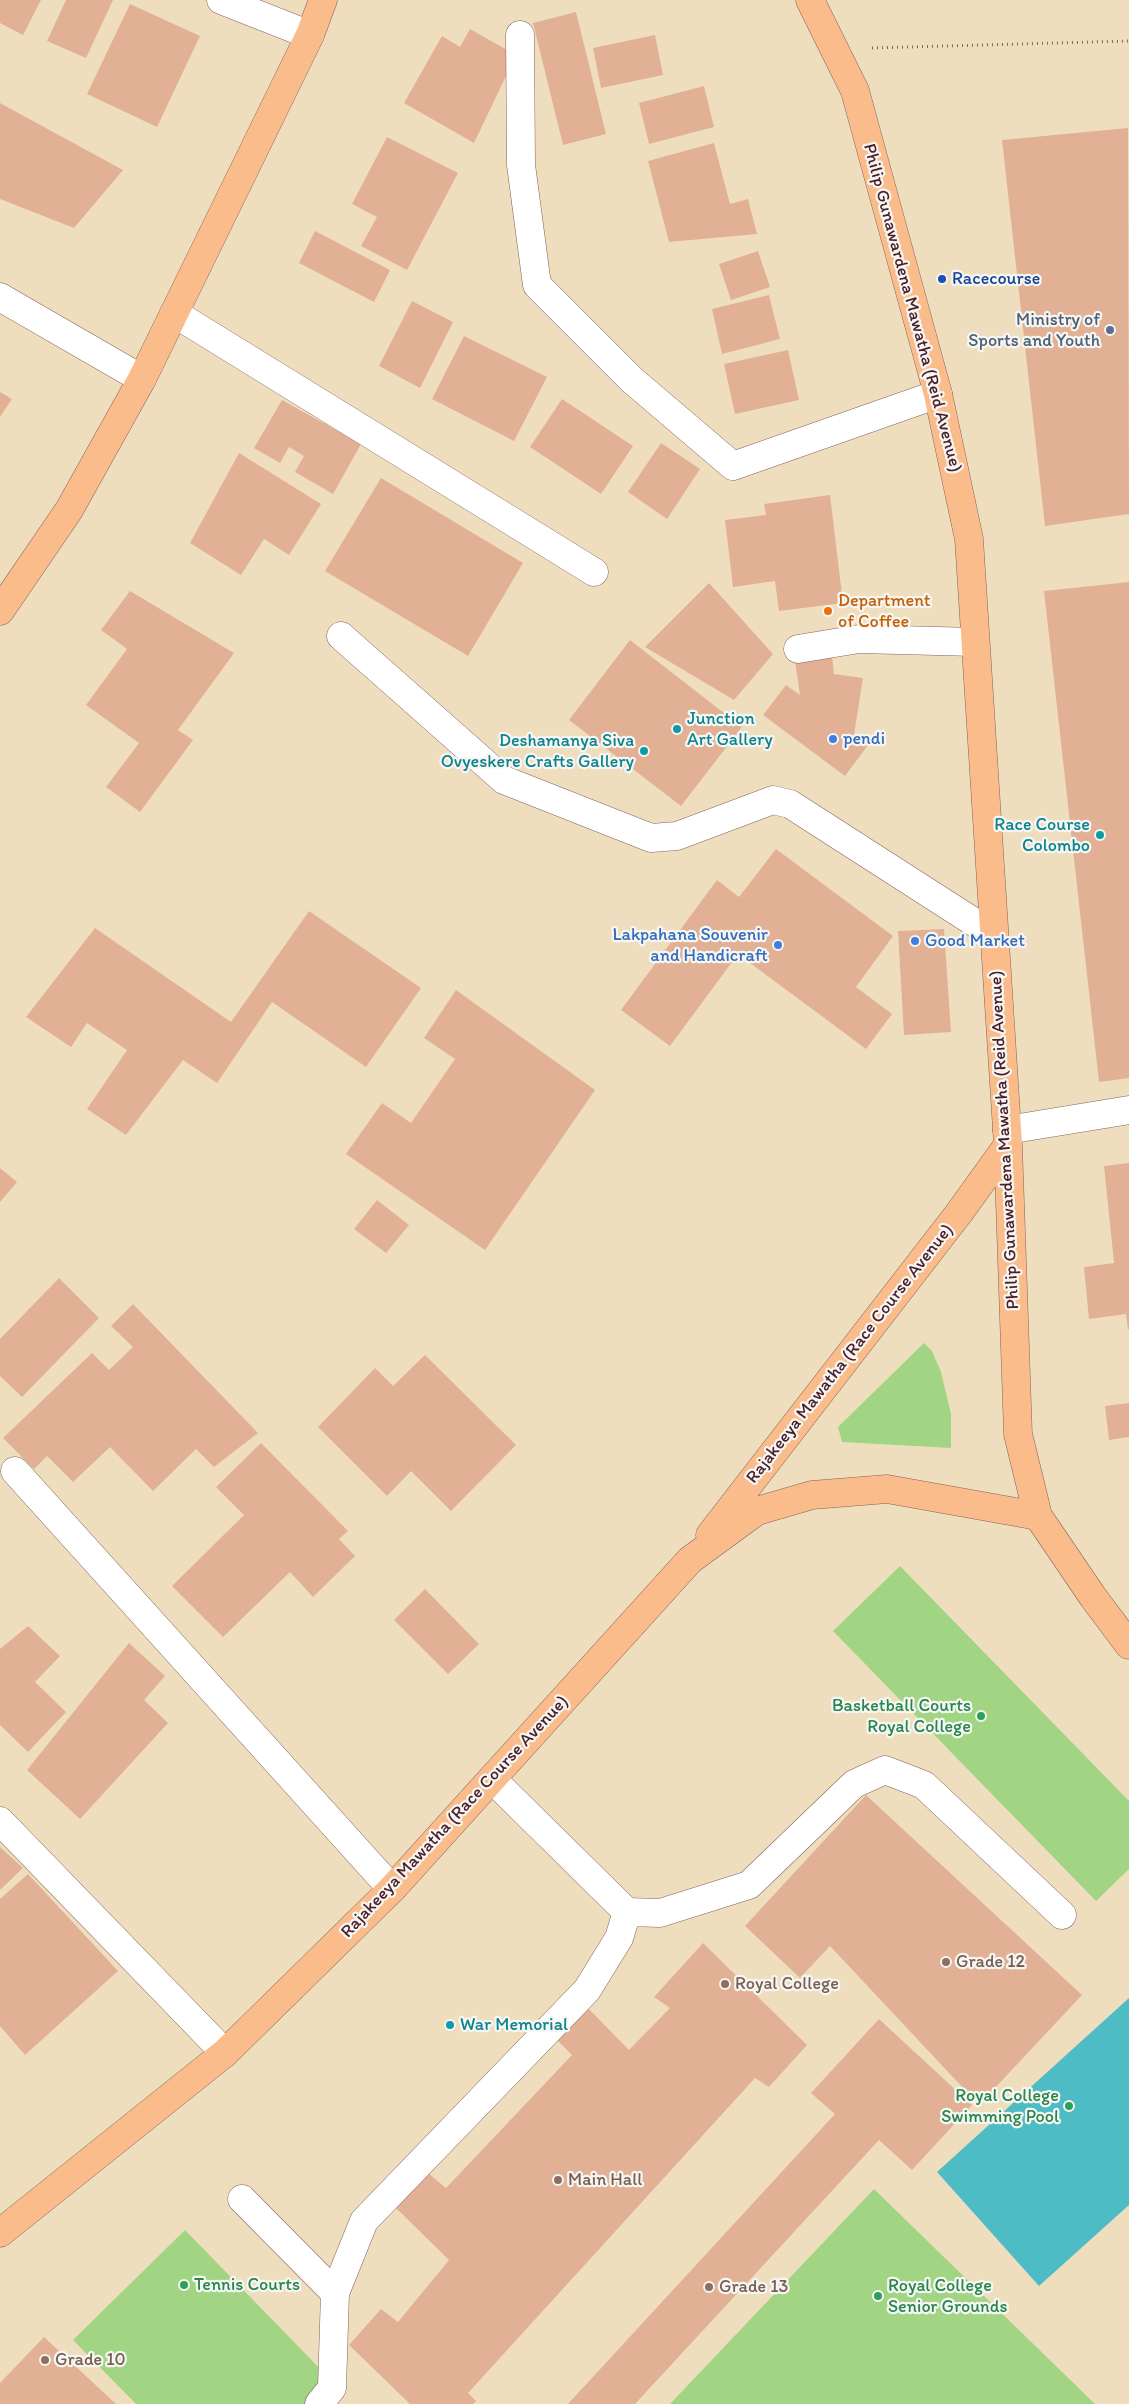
<!DOCTYPE html>
<html>
<head>
<meta charset="utf-8">
<style>
	body { margin:0 }
	canvas { display:block; background:#efdebe }
</style>
</head>
<body>
<canvas width="1129" height="2404"></canvas>
<script>
const ctx = document.querySelector('canvas').getContext('2d');
ctx.lineJoin = 'round';
function fillPath(path, color) {
  ctx.fillStyle = color;
  ctx.fill(path, 'evenodd');
}
function poly(rows) {
  const path = new Path2D();
  for (const r of rows) {
    path.moveTo(r[0], r[1]);
    for (let i = 2; i < r.length; i += 2) path.lineTo(r[i], r[i + 1]);
  }
  return path;
}
function strokePath(path, color, width, dash) {
  ctx.strokeStyle = color;
  ctx.lineWidth = width;
  ctx.lineCap = dash ? 'butt' : 'round';
  ctx.setLineDash(dash || []);
  ctx.stroke(path);
}
function label(font, color, halo, rows, align = 'center') {
  ctx.font = font + ' Itim,sans-serif';
  ctx.lineWidth = 4.5;
  ctx.setLineDash([]);
  ctx.textBaseline = 'middle';
  ctx.strokeStyle = halo;
  ctx.fillStyle = color;
  for (const [text, x, y, turn = 0] of rows) {
    ctx.save();
    ctx.translate(x, y);
    ctx.rotate((+turn || 0) * Math.PI / 180);
    ctx.textAlign = isNaN(turn) ? turn : align;
    if (halo) ctx.strokeText(text, 0, 0);
    ctx.fillText(text, 0, 0);
    ctx.restore();
  }
}
const green = poly([
	[924,1343,932,1351,941,1372,951,1414,951,1448,842,1442,838,1427],
	[900,1566,1129,1801,1129,1869,1096,1901,833,1631],
	[874,2189,1095,2404,670,2404],
	[185,2230,331,2380,306,2404,136,2404,73,2340]
]);
const water = poly([
	[1129,1998,1129,2205,1039,2286,937,2172]
]);
const building = poly([
	[0,0,41,0,23,35,0,23],
	[66,0,113,0,86,58,47,41],
	[130,4,200,36,157,127,87,94],
	[576,12,606,134,563,145,533,23],
	[470,29,516,55,474,143,404,103,442,36,460,47],
	[655,35,663,75,601,88,593,48],
	[704,86,714,127,649,144,639,103],
	[0,103,123,170,74,228,0,199],
	[1128,128,1129,514,1045,526,1002,140],
	[387,137,458,173,407,270,361,246,377,217,352,204],
	[714,143,730,204,748,199,757,234,669,242,648,161],
	[315,231,390,270,374,302,299,263],
	[758,251,770,287,731,300,719,264],
	[769,295,780,339,722,354,712,309],
	[412,301,453,322,420,388,379,366],
	[464,336,547,377,514,441,432,399],
	[788,350,799,400,735,414,724,364],
	[0,392,12,399,0,417],
	[562,399,633,446,601,494,530,447],
	[282,400,361,444,333,494,295,472,304,456,289,447,280,463,254,448],
	[661,443,700,469,667,519,628,492],
	[239,453,321,504,289,555,264,539,241,575,190,543],
	[381,478,523,563,468,656,325,571],
	[830,495,843,603,779,611,775,581,733,587,725,520,766,515,764,504],
	[1129,582,1129,1078,1099,1082,1044,591],
	[709,583,773,654,734,700,645,647],
	[130,591,234,653,178,730,193,740,140,812,106,787,139,743,86,705,127,649,101,630],
	[630,640,742,727,681,806,569,720],
	[832,656,834,674,863,678,854,735,868,745,845,776,763,715,786,685,800,695,795,661],
	[776,849,893,936,856,987,892,1014,866,1049,738,954,670,1046,621,1010,717,880,739,897],
	[309,911,421,988,366,1067,272,1002,217,1083,183,1060,126,1135,87,1109,127,1050,87,1023,71,1047,26,1017,95,928,231,1022],
	[944,929,951,1032,904,1035,898,931],
	[456,990,595,1090,485,1250,346,1154,382,1103,411,1123,455,1059,424,1038],
	[1129,1163,1129,1329,1128,1329,1126,1314,1089,1319,1084,1267,1114,1263,1104,1166],
	[0,1168,17,1182,0,1202],
	[377,1200,409,1225,386,1253,354,1229],
	[59,1278,99,1318,22,1397,0,1376,0,1339],
	[133,1304,258,1433,214,1467,196,1449,153,1491,110,1447,73,1482,47,1456,34,1469,3,1438,92,1353,109,1370,133,1347,111,1326],
	[425,1355,516,1445,451,1511,411,1471,387,1496,318,1427,375,1368,393,1386],
	[1129,1403,1129,1437,1109,1440,1105,1406],
	[261,1443,348,1531,339,1539,355,1556,313,1597,290,1572,223,1637,172,1586,244,1515,216,1487],
	[425,1589,479,1644,448,1674,394,1620],
	[28,1626,60,1656,35,1682,66,1712,28,1752,0,1725,0,1649],
	[129,1643,165,1676,144,1700,168,1723,80,1819,27,1770],
	[866,1795,1082,1995,979,2105,830,1946,800,1978,745,1926],
	[0,1847,23,1868,0,1890],
	[28,1874,118,1971,25,2055,0,2026,0,1899],
	[703,1943,807,2045,769,2087,755,2078,468,2393,476,2401,473,2404,410,2404,349,2345,381,2309,398,2322,449,2260,394,2206,427,2172,446,2188,572,2055,553,2036,586,2006,629,2050,670,2008,654,1997],
	[879,2019,972,2105,912,2170,879,2140,635,2404,568,2404,835,2114,811,2093],
	[44,2337,116,2404,0,2404,0,2383]
]);
const path = poly([
	[872,48,1129,41]
]);
const minor = poly([
	[221,0,310,35],
	[520,35,521,165,537,285,632,380,733,466,938,394],
	[0,297,142,379],
	[174,313,594,572],
	[341,636,504,780,651,838,677,836,773,800,790,804,994,935],
	[798,649,859,639,975,642],
	[1007,1130,1129,1110],
	[15,1471,392,1889],
	[492,1779,627,1912,660,1913,749,1885,854,1784,885,1770,924,1785,1062,1915],
	[0,1821,225,2053],
	[242,2199,335,2293],
	[319,2404,332,2388,335,2293,364,2221,587,1990,619,1938,627,1912]
]);
const major = poly([
	[810,0,855,91,938,394,969,539,1008,1145,1018,1434,1038,1516,1093,1597,1129,1645],
	[0,611,69,510,142,379,310,35,323,0],
	[710,1535,959,1213,1008,1145],
	[0,2233,225,2053,392,1889,690,1560,757,1511,812,1495,887,1489,1038,1516]
]);
const markers = [
	[942,279,5,"#1a4fb4"],
	[1110,330,5,"#5c6f8a"],
	[828,611,5,"#e8710a"],
	[677,729,5,"#0f9aa8"],
	[833,739,5,"#3f7fe0"],
	[644,751,5,"#0f9aa8"],
	[1100,835,5,"#0f9aa8"],
	[915,941,5,"#3f7fe0"],
	[778,945,5,"#3f7fe0"],
	[981,1716,5,"#2e9e5b"],
	[946,1962,5,"#8d6e63"],
	[725,1984,5,"#8d6e63"],
	[450,2025,5,"#0f9aa8"],
	[1069,2106,5,"#2e9e5b"],
	[558,2180,5,"#8d6e63"],
	[184,2285,5,"#2e9e5b"],
	[709,2287,5,"#8d6e63"],
	[878,2296,5,"#2e9e5b"],
	[45,2360,5,"#8d6e63"]
];
const transitNames = [
	["Racecourse",952,279]
];
const streetNames = [
	["Philip Gunawardena Mawatha (Reid Avenue)",912,308,75],
	["Philip Gunawardena Mawatha (Reid Avenue)",1005,1140,-93],
	["Rajakeeya Mawatha (Race Course Avenue)",850,1354,-52],
	["Rajakeeya Mawatha (Race Course Avenue)",455,1817,-47]
];
const serviceNames = [
	["Ministry of",1100,320],
	["Sports and Youth",1100,341]
];
const foodNames = [
	["Department",838,601],
	["of Coffee",838,622]
];
const cultureNames = [
	["Junction",687,719],
	["Art Gallery",687,740],
	["Deshamanya Siva",634,741,"right"],
	["Ovyeskere Crafts Gallery",634,762,"right"],
	["Race Course",1090,825,"right"],
	["Colombo",1090,846,"right"],
	["War Memorial",460,2025]
];
const shopNames = [
	["pendi",843,739],
	["Lakpahana Souvenir",768,935,"right"],
	["and Handicraft",768,956,"right"],
	["Good Market",925,941]
];
const leisureNames = [
	["Basketball Courts",971,1706],
	["Royal College",971,1727],
	["Royal College",1059,2096],
	["Swimming Pool",1059,2117],
	["Tennis Courts",194,2285,"left"],
	["Royal College",888,2286,"left"],
	["Senior Grounds",888,2307,"left"]
];
const educationNames = [
	["Grade 12",956,1962],
	["Royal College",735,1984],
	["Main Hall",568,2180],
	["Grade 13",719,2287],
	["Grade 10",55,2360]
];
fillPath(green, '#a1d584');
fillPath(water, '#4ebcc5');
fillPath(building, '#e2b195');
strokePath(minor, '#84625e', 29);
strokePath(major, '#84625e', 29);
strokePath(path, '#84625e', 3, [1, 4]);
strokePath(minor, '#fff', 28);
strokePath(major, '#f9bc8a', 28);
for (const [x, y, r, color] of markers) {
  const dot = new Path2D();
  dot.arc(x, y, r, 0, 2 * Math.PI);
  ctx.fillStyle = color;
  ctx.fill(dot);
  strokePath(dot, '#f6f6f2', 2);
}
label('18px', '#164399', '#f6f6f2', transitNames, 'left');
label('18px', '#4a1f2b', '#f6f6f2', streetNames);
label('18px', '#4e5e75', '#f6f6f2', serviceNames, 'right');
label('18px', '#c56008', '#f6f6f2', foodNames, 'left');
label('18px', '#0d838f', '#f6f6f2', cultureNames, 'left');
label('18px', '#366cbe', '#f6f6f2', shopNames, 'left');
label('18px', '#27864d', '#f6f6f2', leisureNames, 'right');
label('18px', '#785e54', '#f6f6f2', educationNames, 'left');
</script>
</body>
</html>
